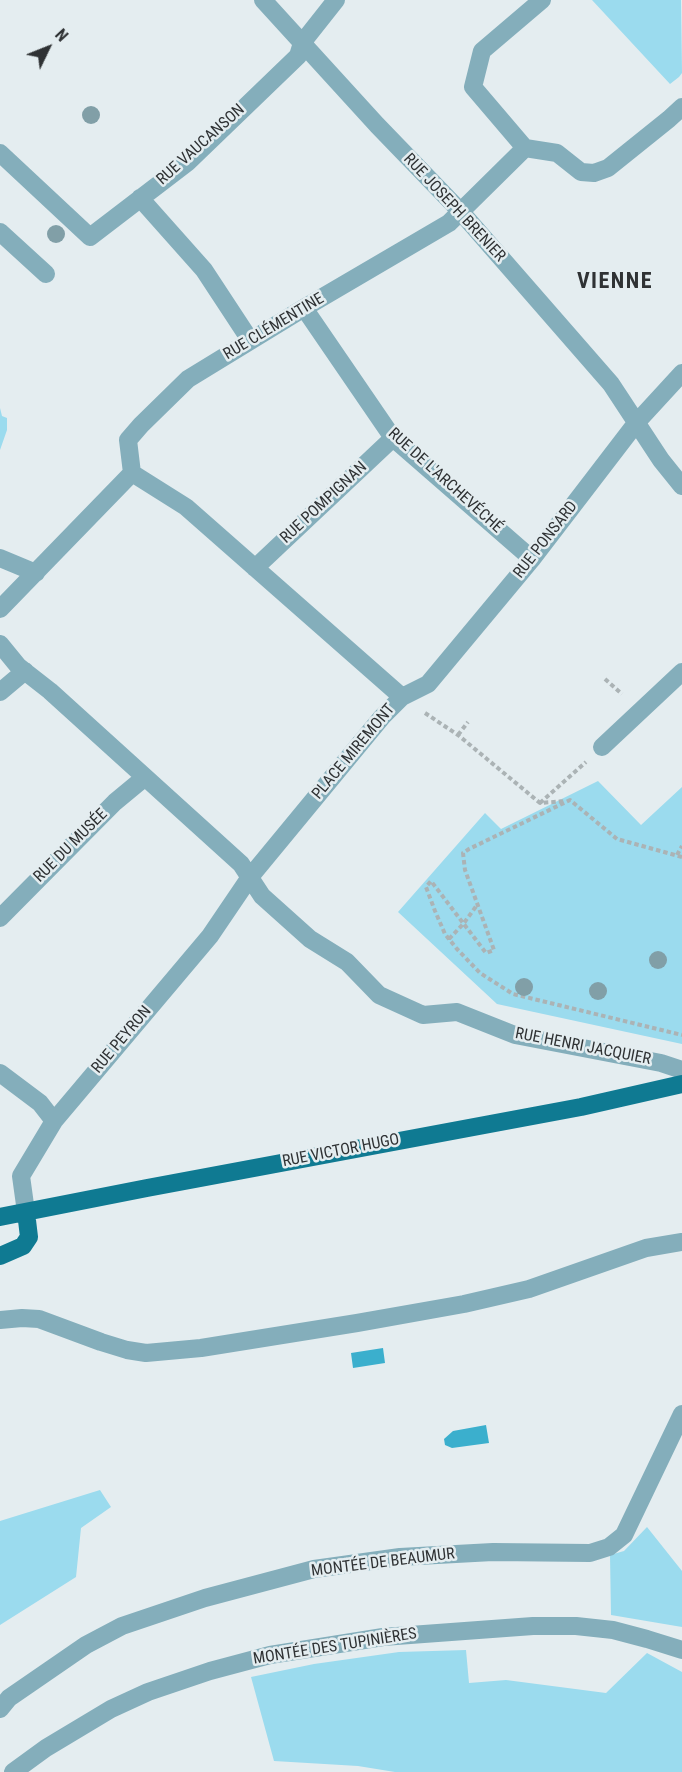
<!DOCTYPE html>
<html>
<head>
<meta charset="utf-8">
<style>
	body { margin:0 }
	#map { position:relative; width:682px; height:1772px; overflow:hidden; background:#e4edf0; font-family:"Roboto Condensed",sans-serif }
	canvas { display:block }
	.north { position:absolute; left:18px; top:18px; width:60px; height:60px; -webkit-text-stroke:4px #e4edf0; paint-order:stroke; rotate:47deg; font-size:16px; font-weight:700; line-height:24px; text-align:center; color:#2f3234 }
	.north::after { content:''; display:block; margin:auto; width:21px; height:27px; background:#2f3234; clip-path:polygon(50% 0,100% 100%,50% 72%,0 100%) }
</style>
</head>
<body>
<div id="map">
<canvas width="682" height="1772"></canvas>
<div class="north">N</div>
</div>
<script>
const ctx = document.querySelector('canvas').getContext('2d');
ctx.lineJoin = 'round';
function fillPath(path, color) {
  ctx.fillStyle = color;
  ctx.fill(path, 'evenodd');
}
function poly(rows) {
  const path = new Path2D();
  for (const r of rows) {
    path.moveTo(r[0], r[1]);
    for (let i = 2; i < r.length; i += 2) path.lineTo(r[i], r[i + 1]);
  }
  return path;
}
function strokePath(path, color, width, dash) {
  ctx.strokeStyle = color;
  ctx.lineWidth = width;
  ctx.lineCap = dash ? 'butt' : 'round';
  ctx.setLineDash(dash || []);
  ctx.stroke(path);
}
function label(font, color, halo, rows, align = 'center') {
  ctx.font = font + ' "Roboto Condensed",sans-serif';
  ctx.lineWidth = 5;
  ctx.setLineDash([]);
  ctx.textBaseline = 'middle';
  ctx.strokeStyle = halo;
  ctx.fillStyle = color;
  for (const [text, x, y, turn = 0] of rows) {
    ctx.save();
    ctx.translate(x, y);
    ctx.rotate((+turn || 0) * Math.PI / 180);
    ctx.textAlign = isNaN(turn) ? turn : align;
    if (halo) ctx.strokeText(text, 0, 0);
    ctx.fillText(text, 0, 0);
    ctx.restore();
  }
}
const green = poly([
	[592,0,681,0,682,73,679,77,670,84],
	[0,408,2,416,7,418,7,430,0,450],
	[598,781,641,825,682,787,682,1044,497,1004,398,912,485,813,501,829],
	[100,1490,111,1507,81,1528,76,1577,0,1625,0,1521],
	[647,1527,682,1571,682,1627,611,1615,610,1555,624,1551],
	[466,1650,469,1683,506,1680,606,1693,647,1653,682,1672,682,1772,395,1772,358,1766,274,1761,251,1677,314,1664,399,1652]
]);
const water = poly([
	[383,1348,385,1363,353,1368,351,1353],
	[486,1425,489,1443,452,1448,445,1445,444,1439,453,1431]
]);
const path = poly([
	[605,679,622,694],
	[425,713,458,735,540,803,566,801],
	[458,735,468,722],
	[540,803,586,762],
	[677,855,682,846],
	[682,857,617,839,570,800,469,849,463,853,465,870,494,950,486,953,431,881,426,887,435,911,445,934,457,949,480,973,513,994,682,1035],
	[449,939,464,923,477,905]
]);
const minor = poly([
	[263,0,377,125,461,212,611,384,661,460,682,486],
	[542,0,482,51,473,87,525,148,557,153,581,172,594,173,608,168,669,119,682,107],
	[0,153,90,237,188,162,298,56,302,43,336,0],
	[140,198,204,270,250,340],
	[0,232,46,274],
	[304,308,393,438,532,559],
	[132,473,128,440,141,425,188,379,304,308,449,223,525,148],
	[132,473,186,507,402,697],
	[0,558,36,573],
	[255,568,393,438],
	[0,609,132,473],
	[0,644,18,666,50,691,241,864,262,896,310,939,347,962,379,995,423,1015,457,1012,515,1035,661,1063,682,1070],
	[0,692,25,671],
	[602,747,682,672],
	[0,918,115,802,144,778],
	[0,1073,40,1103,54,1121],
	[26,1212,21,1176,54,1121,210,936,250,877,382,717,402,697,428,684,532,559,637,422,682,373],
	[0,1320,22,1318,39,1319,101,1342,127,1350,146,1353,201,1348,357,1323,464,1304,529,1289,646,1248,682,1242],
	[0,1709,9,1698,86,1645,122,1626,205,1598,314,1569,400,1557,493,1552,590,1553,609,1547,624,1535,682,1414],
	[13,1772,46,1748,111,1709,148,1692,210,1671,270,1655,383,1637,533,1626,576,1626,613,1630,647,1639,682,1650]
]);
const major = poly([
	[0,1217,147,1188,581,1107,682,1084],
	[0,1256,23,1246,29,1237,26,1212]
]);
const trees = [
	[91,115],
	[56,234],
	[658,960],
	[524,987],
	[598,991]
];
const streetNames = [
	["RUE VAUCANSON",201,145,-42],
	["RUE JOSEPH BRENIER",454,208,47],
	["RUE CLÉMENTINE",274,327,-31],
	["RUE DE L'ARCHEVÉCHÉ",445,481,42],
	["RUE POMPIGNAN",324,503,-43],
	["RUE PONSARD",546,540,-52],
	["PLACE MIREMONT",354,752,-50],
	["RUE DU MUSÉE",71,846,-45],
	["RUE PEYRON",122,1040,-50],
	["RUE HENRI JACQUIER",583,1047,11],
	["RUE VICTOR HUGO",341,1151,-11],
	["MONTÉE DE BEAUMUR",383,1563,-7],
	["MONTÉE DES TUPINIÈRES",335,1647,-9]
];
const districtNames = [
	["VIENNE",615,282]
];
fillPath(green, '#9bdbee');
fillPath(water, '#3bafcd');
strokePath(path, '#abb3b5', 4, [4.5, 3]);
strokePath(minor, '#84aebb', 18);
strokePath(major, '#0f7a92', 18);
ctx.fillStyle = '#819fa7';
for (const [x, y] of trees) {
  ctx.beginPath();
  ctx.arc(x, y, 9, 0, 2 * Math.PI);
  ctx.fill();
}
label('16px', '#2f3234', '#e4edf0', streetNames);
ctx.letterSpacing = '1.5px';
label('bold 22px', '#2f3234', '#e4edf0', districtNames);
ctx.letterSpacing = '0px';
</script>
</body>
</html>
